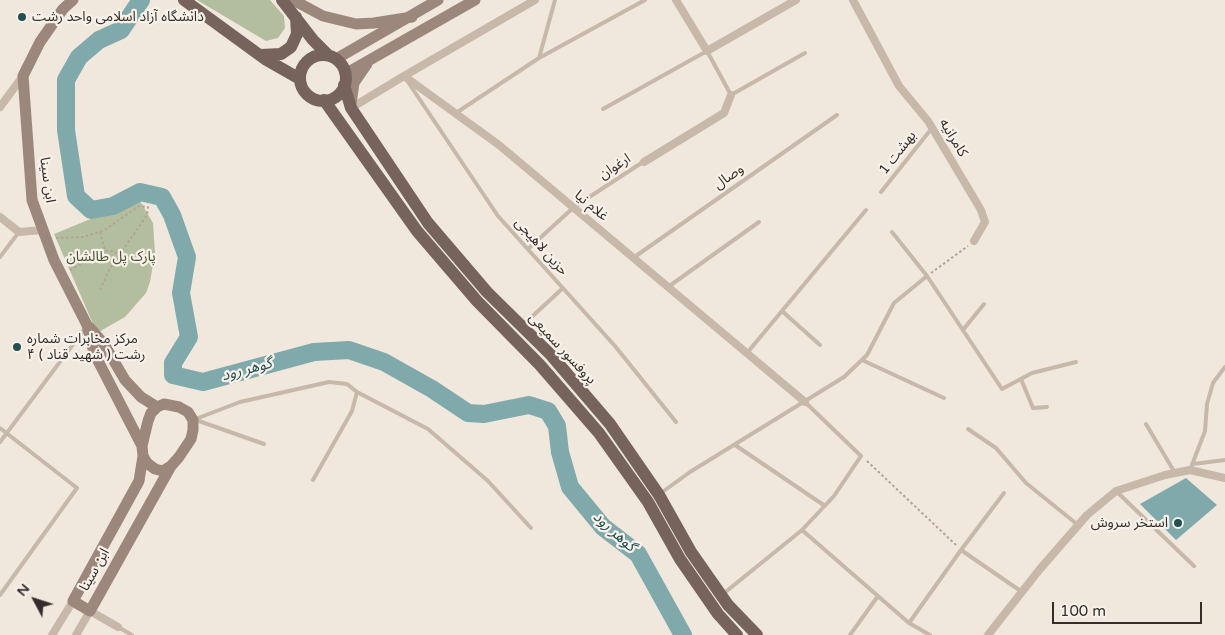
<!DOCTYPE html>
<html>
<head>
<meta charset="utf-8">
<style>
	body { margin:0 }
	#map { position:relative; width:1225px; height:635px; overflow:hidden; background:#f0e7dd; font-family:"Varela Round",sans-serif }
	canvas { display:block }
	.north { position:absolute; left:10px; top:575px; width:50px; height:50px; -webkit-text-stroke:4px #f8f1e9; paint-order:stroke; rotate:310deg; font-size:14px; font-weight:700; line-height:20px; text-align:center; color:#352d29 }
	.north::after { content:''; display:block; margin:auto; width:18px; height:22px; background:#352d29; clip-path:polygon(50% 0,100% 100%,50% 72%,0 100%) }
	.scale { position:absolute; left:1052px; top:602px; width:150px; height:22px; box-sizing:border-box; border:2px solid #352d29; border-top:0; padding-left:6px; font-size:15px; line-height:18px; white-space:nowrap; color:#352d29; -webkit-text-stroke:4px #f8f1e9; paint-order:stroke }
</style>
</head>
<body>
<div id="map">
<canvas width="1225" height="635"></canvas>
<div class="north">N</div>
<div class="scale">100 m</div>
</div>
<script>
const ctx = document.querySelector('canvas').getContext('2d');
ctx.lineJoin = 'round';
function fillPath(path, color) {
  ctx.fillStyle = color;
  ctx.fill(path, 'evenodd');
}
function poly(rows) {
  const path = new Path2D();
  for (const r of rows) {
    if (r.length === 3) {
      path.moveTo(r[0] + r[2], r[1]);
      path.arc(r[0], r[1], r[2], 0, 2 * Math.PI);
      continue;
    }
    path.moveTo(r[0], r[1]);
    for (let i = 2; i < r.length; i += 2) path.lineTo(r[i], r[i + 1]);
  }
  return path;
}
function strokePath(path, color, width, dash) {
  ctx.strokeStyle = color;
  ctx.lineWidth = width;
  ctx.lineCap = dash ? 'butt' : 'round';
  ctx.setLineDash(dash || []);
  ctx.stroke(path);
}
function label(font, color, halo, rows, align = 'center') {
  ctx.font = font + ' "Varela Round","Noto Sans Arabic",sans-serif';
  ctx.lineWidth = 4.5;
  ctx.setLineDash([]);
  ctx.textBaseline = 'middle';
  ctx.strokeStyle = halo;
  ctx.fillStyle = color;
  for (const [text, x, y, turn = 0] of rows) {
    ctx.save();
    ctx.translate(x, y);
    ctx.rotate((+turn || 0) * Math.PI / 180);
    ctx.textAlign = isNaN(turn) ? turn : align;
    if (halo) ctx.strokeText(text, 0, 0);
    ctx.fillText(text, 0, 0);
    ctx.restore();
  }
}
const green = poly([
	[197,0,270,0,284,16,285,28,278,38,266,41],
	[139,199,153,223,155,253,150,282,146,293,125,317,97,333,54,234]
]);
const water = poly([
	[1186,478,1217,505,1176,540,1140,504]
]);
const river = poly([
	[141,0,121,30,99,40,79,57,66,80,66,130,76,196,91,210,113,206,140,192,162,197,172,215,187,257,181,293,189,337,173,363,173,375,203,382,314,352,349,350,384,362,432,389,468,413,484,414,529,405,548,411,557,426,560,452,570,487,603,527,638,554,683,635]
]);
const path = poly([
	[100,232,105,251,113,251,120,255],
	[56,238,83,237,103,231,139,206,148,207,147,215,109,270,100,290],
	[70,270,105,251],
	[931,273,968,246],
	[867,461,956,545]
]);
const lane = poly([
	[539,58,645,0],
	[408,82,498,216,615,346,676,422],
	[603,109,707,51,731,95,805,53],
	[456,113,539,58,555,0],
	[881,192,932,128],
	[892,232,927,276,1002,389,1032,373,1076,362],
	[528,249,574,207,643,162],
	[0,257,19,232],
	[633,258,837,115],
	[668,287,759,222],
	[782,311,820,345],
	[524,324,563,288],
	[963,330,984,304],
	[747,353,866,210],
	[862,360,944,398],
	[1021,379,1033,408,1047,407],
	[357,392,428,429,488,481,531,528],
	[193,420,240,402,329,382,347,384,357,392,352,411,313,480],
	[196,420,264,444],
	[1146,424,1175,473],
	[0,428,77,488,0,595],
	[968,429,996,448,1026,483,1078,525],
	[0,442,86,327],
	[735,445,825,506],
	[1193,464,1225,460],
	[1190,470,1205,431,1207,404,1213,383,1225,367],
	[1116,491,1194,566],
	[661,493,690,472,844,377,867,355,894,303,927,276],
	[802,530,909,623,930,635],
	[961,550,1022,592],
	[723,594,802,530,834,496,861,456,805,402],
	[909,623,961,550,1004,493],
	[118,627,132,635],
	[850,635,878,596]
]);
const street = poly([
	[676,0,707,51,796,0],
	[853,0,899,86,928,121,981,210,985,222,974,241],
	[404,76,535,0],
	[0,107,23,76],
	[351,108,404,76,499,145,805,402],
	[644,162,724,113,731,95],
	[0,217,19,232,43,230],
	[52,635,73,601],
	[76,635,90,611,118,627],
	[988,635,1040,569,1087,515,1116,491,1165,475,1190,470,1225,478]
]);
const secondary = poly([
	[73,0,63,9,40,42,23,76,32,200,54,260,87,325,94,353,142,446],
	[293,0,323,16,356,24,374,23,412,17],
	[336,59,438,0],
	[345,74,475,0],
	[351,104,354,83,367,64],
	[89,327,104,344,125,380,141,397,157,407],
	[164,404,179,407,188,412,193,420,193,430,191,439,179,457,171,466,163,471,155,469,147,463,143,456,142,446,148,421,151,413,157,407,164,404],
	[143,456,139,481,73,601,90,611,171,466]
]);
const primary = poly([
	[184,0,265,59,300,79],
	[282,0,313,40,328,55],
	[260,55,281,54,291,47,297,34,296,17],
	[323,78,23],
	[344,85,351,108,428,223,487,292,551,355,610,424,659,495,691,552,728,605,757,635],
	[324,100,417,231,477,301,540,365,599,433,648,502,680,559,718,614,737,635]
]);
const markers = [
	[22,17,5,"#225053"],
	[17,347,5,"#225053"],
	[1178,523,5,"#225053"]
];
const poiNames = [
	["دانشگاه آزاد اسلامی واحد رشت",32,17],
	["مرکز مخابرات شماره",27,339],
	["۴ رشت ( شهید قناد )",27,355],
	["استخر سروش",1168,523,"right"]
];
const streetNames = [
	["کامرانیه",953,138,59],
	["بهشت 1",898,153,-52],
	["ارغوان",615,167,-33],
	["وصال",729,177,-35],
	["ابن سینا",47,180,82],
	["غلام نیا",591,206,40],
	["حزین لاهیجی",541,247,48],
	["پروفسور سمیعی",562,349,47],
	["ابن سینا",95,570,-61]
];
const parkNames = [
	["پارک پل طالشان",111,257]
];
const waterNames = [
	["گوهر رود",247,370,-15],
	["گوهر رود",614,532,42]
];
fillPath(green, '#b3be9f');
fillPath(water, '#7fa9ab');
strokePath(river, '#7fa9ab', 18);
strokePath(path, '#b3a295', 2, [2.5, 2.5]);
strokePath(lane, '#c7b8aa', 4);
strokePath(street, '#c7b8aa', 8);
strokePath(secondary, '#9b877c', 11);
strokePath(primary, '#76645c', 12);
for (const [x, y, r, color] of markers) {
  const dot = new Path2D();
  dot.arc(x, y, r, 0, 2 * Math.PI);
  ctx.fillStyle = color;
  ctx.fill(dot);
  strokePath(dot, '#f8f1e9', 2);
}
label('14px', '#352d29', '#f8f1e9', poiNames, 'left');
label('14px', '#352d29', '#f8f1e9', streetNames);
label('14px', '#45512f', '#f8f1e9', parkNames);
label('italic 15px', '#225053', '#f8f1e9', waterNames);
</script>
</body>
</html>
